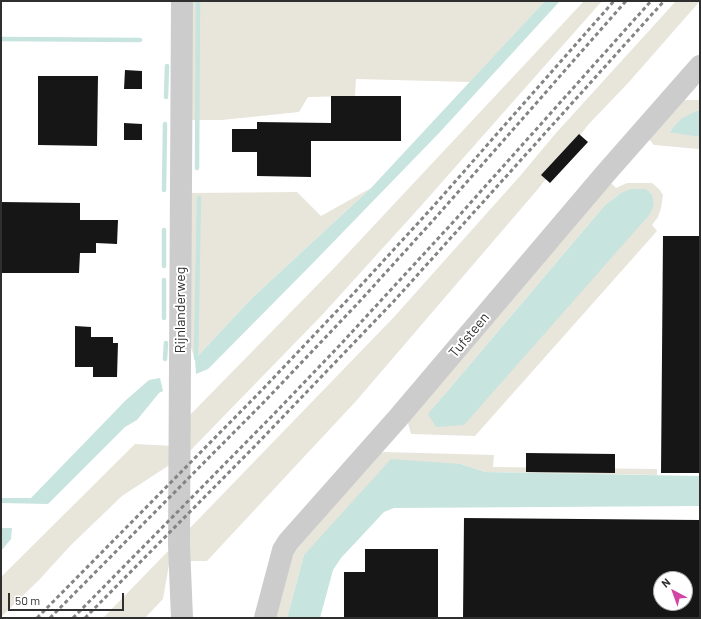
<!DOCTYPE html>
<html>
<head>
<meta charset="utf-8">
<style>
	body { margin:0 }
	#map { position:relative; width:701px; height:619px; overflow:hidden; background:#fff; font-family:Barlow,sans-serif }
	canvas { display:block }
	.frame { position:absolute; inset:0; border:2px solid #2f2f2f; pointer-events:none }
	.north { position:absolute; left:653px; top:571px; width:40px; height:40px; box-sizing:border-box; background:#fff; border:1px solid #acacac; border-radius:50%; rotate:319deg; font-size:11px; font-weight:700; line-height:16px; text-align:center; color:#2f2f2f }
	.north::after { content:''; display:block; margin:auto; width:14px; height:18px; background:#d245a4; clip-path:polygon(50% 0,100% 100%,50% 72%,0 100%) }
	.scale { position:absolute; left:8px; top:593px; width:116px; height:18px; box-sizing:border-box; border:2px solid #2f2f2f; border-top:0; padding-left:5px; font-size:12px; line-height:14px; white-space:nowrap; color:#2f2f2f; -webkit-text-stroke:3px #fff; paint-order:stroke }
</style>
</head>
<body>
<div id="map">
<canvas width="701" height="619"></canvas>
<div class="frame"></div>
<div class="north">N</div>
<div class="scale">50 m</div>
</div>
<script>
const ctx = document.querySelector('canvas').getContext('2d');
ctx.lineJoin = 'round';
function fillPath(path, color) {
  ctx.fillStyle = color;
  ctx.fill(path, 'evenodd');
}
function poly(rows) {
  const path = new Path2D();
  for (const r of rows) {
    path.moveTo(r[0], r[1]);
    for (let i = 2; i < r.length; i += 2) path.lineTo(r[i], r[i + 1]);
  }
  return path;
}
function strokePath(path, color, width, dash) {
  ctx.strokeStyle = color;
  ctx.lineWidth = width;
  ctx.lineCap = dash ? 'butt' : 'round';
  ctx.setLineDash(dash || []);
  ctx.stroke(path);
}
function label(font, color, halo, rows, align = 'center') {
  ctx.font = font + ' Barlow,sans-serif';
  ctx.lineWidth = 4;
  ctx.setLineDash([]);
  ctx.textBaseline = 'middle';
  ctx.strokeStyle = halo;
  ctx.fillStyle = color;
  for (const [text, x, y, turn = 0] of rows) {
    ctx.save();
    ctx.translate(x, y);
    ctx.rotate((+turn || 0) * Math.PI / 180);
    ctx.textAlign = isNaN(turn) ? turn : align;
    if (halo) ctx.strokeText(text, 0, 0);
    ctx.fillText(text, 0, 0);
    ctx.restore();
  }
}
const green = poly([
	[191,1,545,1,470,82,356,79,355,96,308,97,299,112,222,120,190,120],
	[584,1,602,1,420,207,323,314,188,453,186,419,336,266],
	[676,1,700,1,629,82,588,125,538,189,357,400,207,561,189,561,189,529,394,317,520,176,556,133],
	[680,100,700,100,700,111,696,111,669,131,700,137,700,148,698,149,654,145,649,139],
	[610,182,616,188,627,183,652,183,660,190,663,195,661,208,658,217,652,225,657,231,475,436,411,434,407,420],
	[621,193,428,414,605,205],
	[371,188,252,298,195,359,187,336,189,193,297,192,321,216],
	[135,444,175,446,174,462,122,496,71,545,39,580,1,617,1,577],
	[384,452,494,455,493,467,657,469,657,475,485,472,461,464,304,555,287,618,273,618,289,557,377,454],
	[172,547,163,599,145,618,103,618]
]);
const water = poly([
	[545,1,560,1,440,132,312,264,216,361,208,369,196,374,195,359,252,298,371,188],
	[696,111,700,111,700,137,669,132,681,119],
	[631,189,646,189,652,195,654,204,650,214,464,425,436,427,428,414,605,205,621,193],
	[160,378,163,391,159,393,137,420,125,427,48,504,1,503,1,498,31,498,126,400,149,380],
	[391,459,461,464,485,472,700,476,700,506,394,508,384,512,341,558,333,570,320,618,287,618,304,555],
	[1,528,12,528,11,539,1,551]
]);
const stream = poly([
	[1,39,140,40],
	[166,97,167,66],
	[197,168,198,1],
	[164,190,165,124],
	[164,230,164,266],
	[164,318,164,280],
	[196,358,199,198],
	[165,359,166,343]
]);
const building = poly([
	[125,70,142,71,142,89,124,89],
	[38,76,98,76,97,146,38,145],
	[331,96,401,96,401,141,311,141,311,177,257,176,257,152,232,152,232,129,257,129,257,122,331,123],
	[124,123,142,124,142,140,124,140],
	[579,134,588,142,550,183,541,175],
	[1,202,80,203,80,220,118,220,117,244,96,243,96,253,80,253,79,273,1,273],
	[663,236,700,236,700,473,661,473],
	[75,326,91,327,91,337,113,337,113,343,118,343,117,377,93,377,93,367,75,367],
	[526,453,615,454,615,473,526,472],
	[464,518,700,520,700,618,463,618],
	[661,579,685,579,685,603,661,603],
	[365,549,438,549,438,618,344,618,344,572,365,572]
]);
const minor = poly([
	[182,1,179,545,182,618],
	[265,618,283,550,288,542,398,418,605,174,700,66]
]);
const rail = poly([
	[37,618,261,391,353,294,430,210,614,1],
	[50,618,264,402,360,301,437,216,626,1],
	[73,618,273,415,340,345,456,219,651,1],
	[85,618,254,447,394,301,664,1]
]);
const streetNames = [
	["Rijnlanderweg",180,310,-90],
	["Tufsteen",469,335,-50]
];
fillPath(green, '#e8e6db');
fillPath(water, '#c8e4de');
strokePath(stream, '#c8e4de', 4.5);
fillPath(building, '#161616');
strokePath(minor, '#ccc', 22);
strokePath(rail, '#848484', 3, [4, 3]);
label('14px', '#2f2f2f', '#fff', streetNames);
</script>
</body>
</html>
